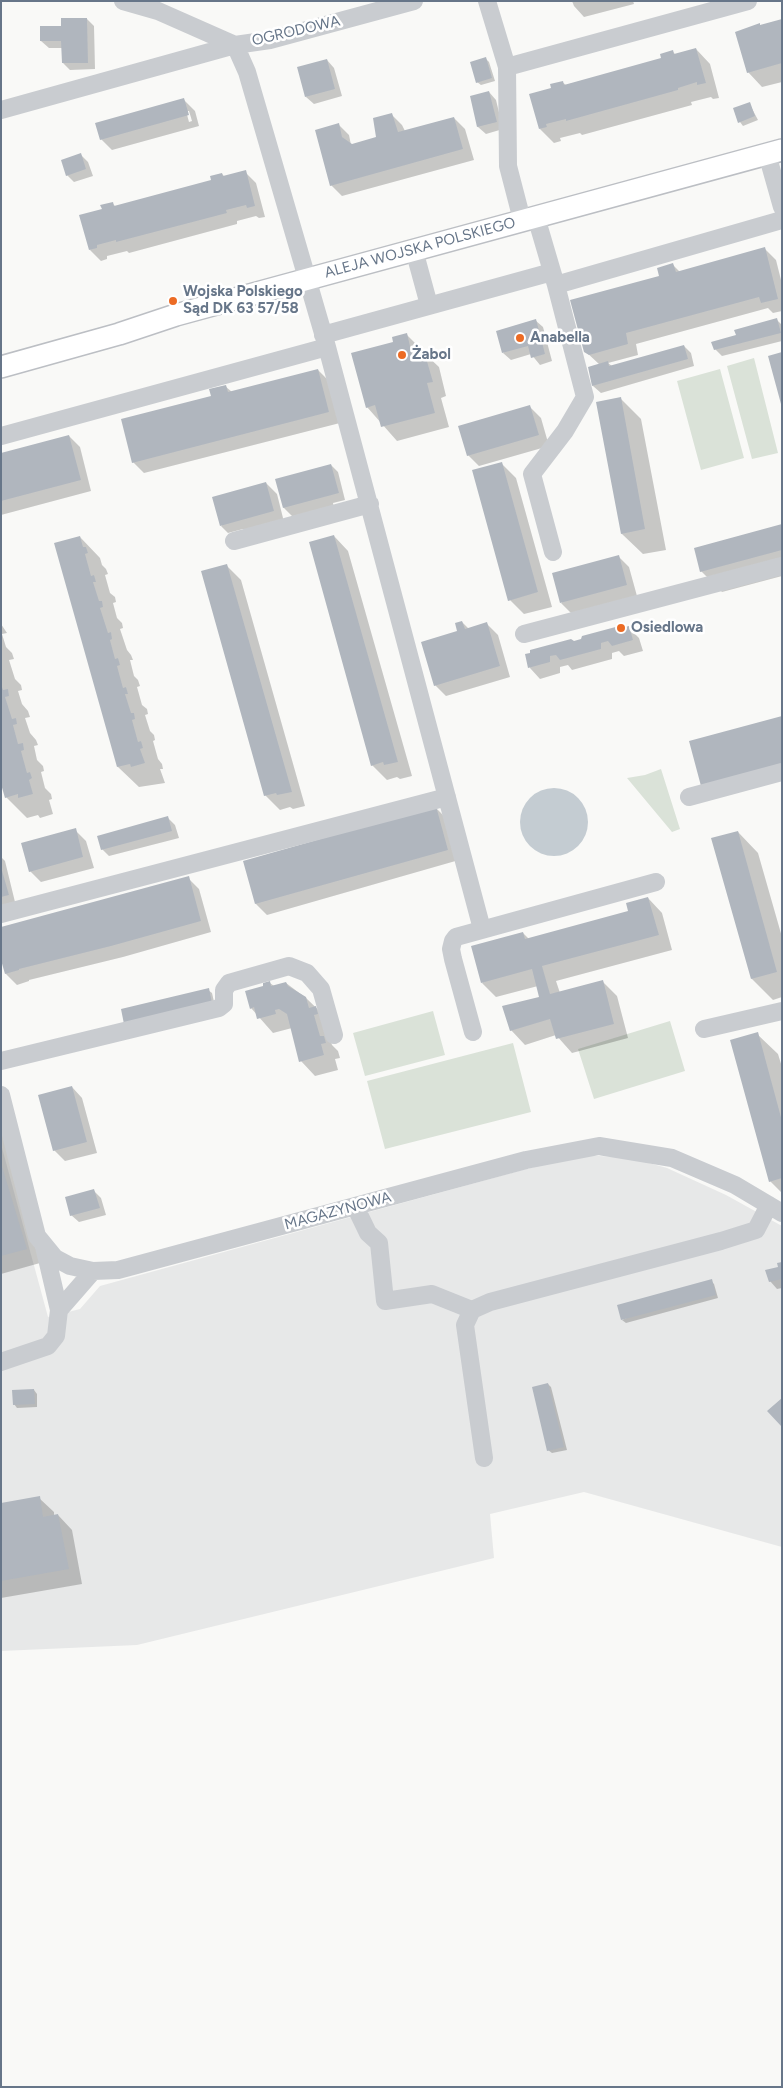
<!DOCTYPE html>
<html>
<head>
<meta charset="utf-8">
<style>
	body { margin:0 }
	#map { position:relative; width:783px; height:2088px; overflow:hidden; background:#f9f9f7; font-family:Figtree,sans-serif }
	canvas { display:block }
	.frame { position:absolute; inset:0; border:2px solid #677689; pointer-events:none }
</style>
</head>
<body>
<div id="map">
<canvas width="783" height="2088"></canvas>
<div class="frame"></div>
</div>
<script>
const ctx = document.querySelector('canvas').getContext('2d');
ctx.lineJoin = 'round';
function fillPath(path, color) {
  ctx.fillStyle = color;
  ctx.fill(path, 'evenodd');
}
function poly(rows) {
  const path = new Path2D();
  for (const r of rows) {
    if (r.length === 3) {
      path.moveTo(r[0] + r[2], r[1]);
      path.arc(r[0], r[1], r[2], 0, 2 * Math.PI);
      continue;
    }
    path.moveTo(r[0], r[1]);
    for (let i = 2; i < r.length; i += 2) path.lineTo(r[i], r[i + 1]);
  }
  return path;
}
function strokePath(path, color, width, dash) {
  ctx.strokeStyle = color;
  ctx.lineWidth = width;
  ctx.lineCap = dash ? 'butt' : 'round';
  ctx.setLineDash(dash || []);
  ctx.stroke(path);
}
function label(font, color, halo, rows, align = 'center') {
  ctx.font = font + ' Figtree,sans-serif';
  ctx.lineWidth = 5;
  ctx.setLineDash([]);
  ctx.textBaseline = 'middle';
  ctx.strokeStyle = halo;
  ctx.fillStyle = color;
  for (const [text, x, y, turn = 0] of rows) {
    ctx.save();
    ctx.translate(x, y);
    ctx.rotate((+turn || 0) * Math.PI / 180);
    ctx.textAlign = isNaN(turn) ? turn : align;
    if (halo) ctx.strokeText(text, 0, 0);
    ctx.fillText(text, 0, 0);
    ctx.restore();
  }
}
const built = poly([
	[1,1144,48,1317,80,1309,100,1286,526,1169,583,1155,631,1158,667,1168,726,1195,782,1226,782,1547,584,1492,490,1514,494,1558,137,1645,1,1651]
]);
const green = poly([
	[754,358,778,453,752,459,727,366],
	[720,369,744,458,701,470,677,381],
	[661,769,680,829,672,832,627,778,645,775],
	[433,1011,445,1055,365,1076,353,1033],
	[670,1021,685,1071,594,1099,578,1049],
	[513,1043,531,1112,385,1149,367,1081]
]);
const water = poly([
	[554,822,34]
]);
const shadow = poly([
	[572,1,633,1,634,4,584,17,574,6],
	[87,19,94,26,95,69,70,70,63,63,63,48,49,48,41,41,62,27],
	[782,20,782,82,762,87,748,72,761,26],
	[696,49,710,64,719,98,713,99,711,97,691,102,692,105,582,135,580,133,560,138,561,141,554,143,540,129,553,88,562,82,566,85,662,59,673,52,676,55],
	[485,58,489,62,495,81,481,85,477,82],
	[327,60,334,68,342,96,314,104,306,97],
	[489,92,496,100,503,129,486,134,478,127,471,97],
	[184,100,195,111,199,126,112,150,101,139],
	[186,111,189,111,192,121,189,122],
	[749,103,758,120,743,126,740,122],
	[391,114,402,125,405,131,454,118,465,129,474,160,342,196,331,185,338,124,349,135,351,145,378,138],
	[81,155,88,162,93,176,74,182,67,175],
	[245,172,256,183,265,217,259,218,256,216,237,221,237,224,129,253,127,251,107,256,107,259,101,261,90,250,103,210,112,203,116,207,213,181,222,174,225,177],
	[765,249,776,260,782,284,782,311,773,313,768,308,636,344,638,355,608,363,612,366,684,346,691,353,694,366,601,393,593,386,600,365,585,351,673,265,680,272],
	[776,319,782,325,782,341,722,356,715,349,737,336],
	[535,320,543,327,552,361,540,365,531,354,511,360,503,353],
	[406,334,421,349,422,353,424,353,439,367,446,396,441,398,449,427,397,441,367,407],
	[318,370,329,381,340,423,144,473,133,462,225,386,232,392],
	[620,398,641,419,666,550,643,554,622,534],
	[530,407,541,418,549,446,479,466,468,455],
	[69,436,80,447,91,491,1,515,1,454],
	[501,463,516,478,552,607,524,614,510,600],
	[331,465,338,472,345,500,333,503,334,508,295,519,284,508,277,480],
	[266,483,277,494,284,522,247,532,243,529,228,533,221,526],
	[782,525,782,576,722,592,701,571],
	[334,536,348,551,412,776,400,779,397,777,387,780,372,765],
	[80,537,100,558,102,565,106,569,108,574,105,575,110,593,115,597,116,602,113,603,117,618,122,623,123,628,120,629,127,650,131,655,133,660,130,660,134,676,138,680,140,686,137,687,142,705,147,709,148,714,145,715,150,731,154,735,155,740,153,741,158,759,162,764,163,769,160,769,165,783,139,787,118,767],
	[618,556,629,567,637,596,572,614,561,603],
	[227,566,241,580,305,806,293,809,290,807,280,810,265,795],
	[462,622,469,629,487,624,498,635,510,677,446,696,435,685],
	[1,624,7,633,2,634,6,647,12,653,14,659,9,660,15,679,21,685,22,690,18,691,22,704,28,711,30,717,25,718,30,733,36,740,38,745,34,746,37,760,43,766,44,771,41,772,45,788,51,794,52,799,49,800,53,814,40,818,38,815,27,818,6,797,1,780],
	[628,627,639,638,643,651,624,656,619,651,612,653,612,659,572,670,568,665,560,667,560,673,540,679,530,668,526,655],
	[436,808,447,819,459,860,267,915,256,904,245,862],
	[168,818,175,825,179,838,109,856,102,849],
	[75,830,86,841,94,868,41,882,30,871],
	[738,832,758,853,782,937,782,997,773,1000,752,979,713,839],
	[1,857,5,861,15,902,1,906],
	[188,878,199,889,211,932,123,957,29,980,29,981,17,985,6,974,1,955],
	[648,898,662,913,672,950,556,981,560,993,602,981,617,996,628,1038,572,1053,556,1035,525,1045,511,1030,541,998,538,986,496,997,482,983,523,933,529,939,629,912],
	[270,983,274,986,286,983,306,998,331,1022,327,1030,332,1045,338,1051,340,1058,335,1059,338,1070,315,1076,301,1061,292,1028,273,1033,251,1008],
	[208,990,212,993,215,1006,129,1026],
	[757,1034,778,1054,782,1067,782,1193,770,1181],
	[72,1087,82,1098,97,1153,65,1161,54,1150],
	[1,1124,40,1263,1,1274],
	[94,1191,101,1198,106,1215,79,1222,71,1215],
	[782,1263,782,1288,777,1289,770,1281],
	[711,1281,714,1284,718,1298,626,1323,622,1320],
	[548,1384,551,1387,567,1450,552,1453,548,1450],
	[34,1390,37,1394,37,1407,17,1408,14,1404],
	[39,1498,54,1512,54,1516,58,1515,72,1530,82,1584,1,1598,1,1504]
]);
const building = poly([
	[61,18,87,18,88,63,62,63,61,41,40,41,40,26,61,26],
	[782,19,782,63,747,73,735,32,760,23,760,25],
	[696,48,706,83,697,85,697,82,678,88,678,90,566,121,566,119,546,124,547,127,539,129,529,94,551,88,550,84,563,81,564,85,661,58,660,54,673,50,674,54],
	[486,57,492,78,476,83,470,62],
	[327,59,335,89,305,97,297,67],
	[489,91,497,122,477,127,470,96],
	[184,98,189,115,100,140,95,123],
	[750,102,755,116,738,123,733,108],
	[392,113,398,132,454,117,463,149,330,186,315,130,339,123,342,137,352,144,376,137,373,118],
	[81,153,86,169,66,176,61,160],
	[246,170,255,206,247,208,246,205,226,210,227,213,116,242,116,240,97,245,97,248,89,250,79,215,102,209,100,205,113,202,114,206,211,180,210,176,222,173,223,176],
	[765,247,778,299,761,303,759,297,626,333,628,344,589,355,584,352,570,300,659,276,657,268,673,263,676,272],
	[777,318,781,333,714,350,711,342,736,335,734,330],
	[536,319,545,354,531,358,528,346,502,353,496,331],
	[407,333,412,355,424,351,433,382,427,383,435,413,381,427,375,405,366,408,351,353,393,342,392,337],
	[684,345,688,359,592,386,588,367,608,361,609,366],
	[782,352,782,404,781,404,768,356],
	[318,369,329,412,132,463,121,419,211,396,209,389,226,385,228,392],
	[621,397,645,529,621,534,596,402],
	[530,405,539,435,467,456,458,426],
	[69,435,81,480,1,501,1,453],
	[502,462,538,592,508,601,472,470],
	[331,464,339,493,283,508,275,479],
	[266,482,274,511,220,526,212,497],
	[782,524,782,550,700,572,694,548],
	[334,535,398,762,384,765,383,762,371,766,309,542],
	[80,536,83,547,86,547,88,553,85,554,91,576,94,575,96,582,93,582,99,601,102,601,103,607,100,608,108,633,111,632,112,639,110,640,115,659,118,658,120,665,117,666,123,688,126,687,128,694,125,694,131,713,134,713,135,719,132,720,138,742,141,741,143,748,140,749,145,763,131,767,130,764,117,767,54,543],
	[619,555,627,585,560,603,552,573],
	[227,564,292,792,277,795,276,793,264,796,201,571],
	[462,621,465,629,487,622,500,666,434,686,421,642,457,631,455,623],
	[623,625,625,627,629,626,633,640,612,646,608,641,601,643,601,649,560,660,556,655,550,656,550,662,528,668,525,654,530,653,530,650,571,639,574,641,581,639,582,636],
	[1,684,3,690,8,689,9,696,5,697,12,719,16,718,17,724,13,725,18,744,23,743,24,750,21,751,27,773,30,772,32,778,29,780,33,794,18,798,18,794,5,798,1,784],
	[782,716,782,764,701,786,689,741],
	[436,806,448,850,255,904,243,861],
	[168,816,172,831,101,850,97,836],
	[76,828,83,857,29,872,21,843],
	[738,831,777,972,751,979,711,838],
	[1,867,9,895,1,897],
	[189,876,201,921,111,946,19,969,19,970,5,974,1,960,1,927],
	[648,897,659,935,542,966,550,994,603,980,614,1024,556,1039,550,1019,510,1031,502,1006,539,997,532,969,481,983,471,946,523,932,525,939,628,911,626,903],
	[270,981,271,986,286,982,288,986,306,997,309,1008,316,1006,318,1014,314,1015,320,1036,324,1036,326,1043,321,1044,324,1055,299,1062,287,1014,279,1009,275,1010,276,1014,257,1019,254,1007,250,1009,245,991,263,986,263,983],
	[209,988,212,1003,124,1024,121,1009],
	[758,1032,782,1121,782,1178,769,1182,730,1040],
	[72,1086,87,1142,53,1151,38,1095],
	[1,1163,27,1249,1,1256],
	[94,1189,100,1208,70,1216,65,1197],
	[782,1262,782,1279,769,1282,765,1270,778,1267,777,1263],
	[712,1279,716,1295,621,1320,617,1305],
	[548,1383,564,1447,547,1451,532,1387],
	[34,1389,35,1404,13,1405,12,1390],
	[782,1398,782,1427,767,1411],
	[40,1496,43,1517,58,1514,69,1569,1,1581,1,1503]
]);
const minor = poly([
	[123,1,158,11,235,45,270,40,414,1],
	[487,1,507,67,508,166,522,220],
	[507,67,748,1],
	[1,110,235,45,247,72,327,347,482,929],
	[767,154,782,207],
	[536,217,556,285,585,397,565,431,532,474,553,552],
	[414,250,429,305],
	[556,285,782,220],
	[323,335,552,272],
	[1,436,327,347],
	[234,541,370,504],
	[524,634,782,566],
	[689,797,782,772],
	[1,914,447,797],
	[704,1029,782,1011],
	[473,1032,453,959,451,949,453,941,456,937,656,882],
	[1,1061,219,1008,224,1004,224,990,229,983,289,966,307,973,321,989,334,1035],
	[1,1095,37,1236,55,1258,70,1266,93,1271,118,1270,526,1160,599,1146,672,1158,735,1185,782,1213],
	[355,1206,368,1233,379,1243,385,1301,432,1294,472,1310],
	[59,1310,93,1271],
	[1,1362,48,1346,56,1336,59,1310,44,1246],
	[484,1458,465,1325,472,1310,490,1302,721,1241,756,1230,769,1205]
]);
const major = poly([
	[1,367,119,334,176,315,782,150]
]);
const markers = [
	[173,301,5,"#ec6b24"],
	[520,338,5,"#ec6b24"],
	[402,355,5,"#ec6b24"],
	[621,628,5,"#ec6b24"]
];
const streetNames = [
	["OGRODOWA",296,31,-13],
	["ALEJA WOJSKA POLSKIEGO",420,248,-15],
	["MAGAZYNOWA",338,1211,-15]
];
const poiNames = [
	["Wojska Polskiego",183,292],
	["Sąd DK 63 57/58",183,309],
	["Anabella",530,338],
	["Żabol",412,355],
	["Osiedlowa",631,628]
];
fillPath(built, '#e7e8e8');
fillPath(green, '#dae2d8');
fillPath(water, '#c4ccd2');
fillPath(shadow, '#0003');
fillPath(building, '#b0b6be');
strokePath(major, '#bcbfc4', 24);
strokePath(minor, '#c9ccd0', 18);
strokePath(major, '#fff', 21);
for (const [x, y, r, color] of markers) {
  const dot = new Path2D();
  dot.arc(x, y, r, 0, 2 * Math.PI);
  ctx.fillStyle = color;
  ctx.fill(dot);
  strokePath(dot, '#fff', 2);
}
label('15px', '#677689', '#fff', streetNames);
label('bold 15px', '#677689', '#fff', poiNames, 'left');
</script>
</body>
</html>
